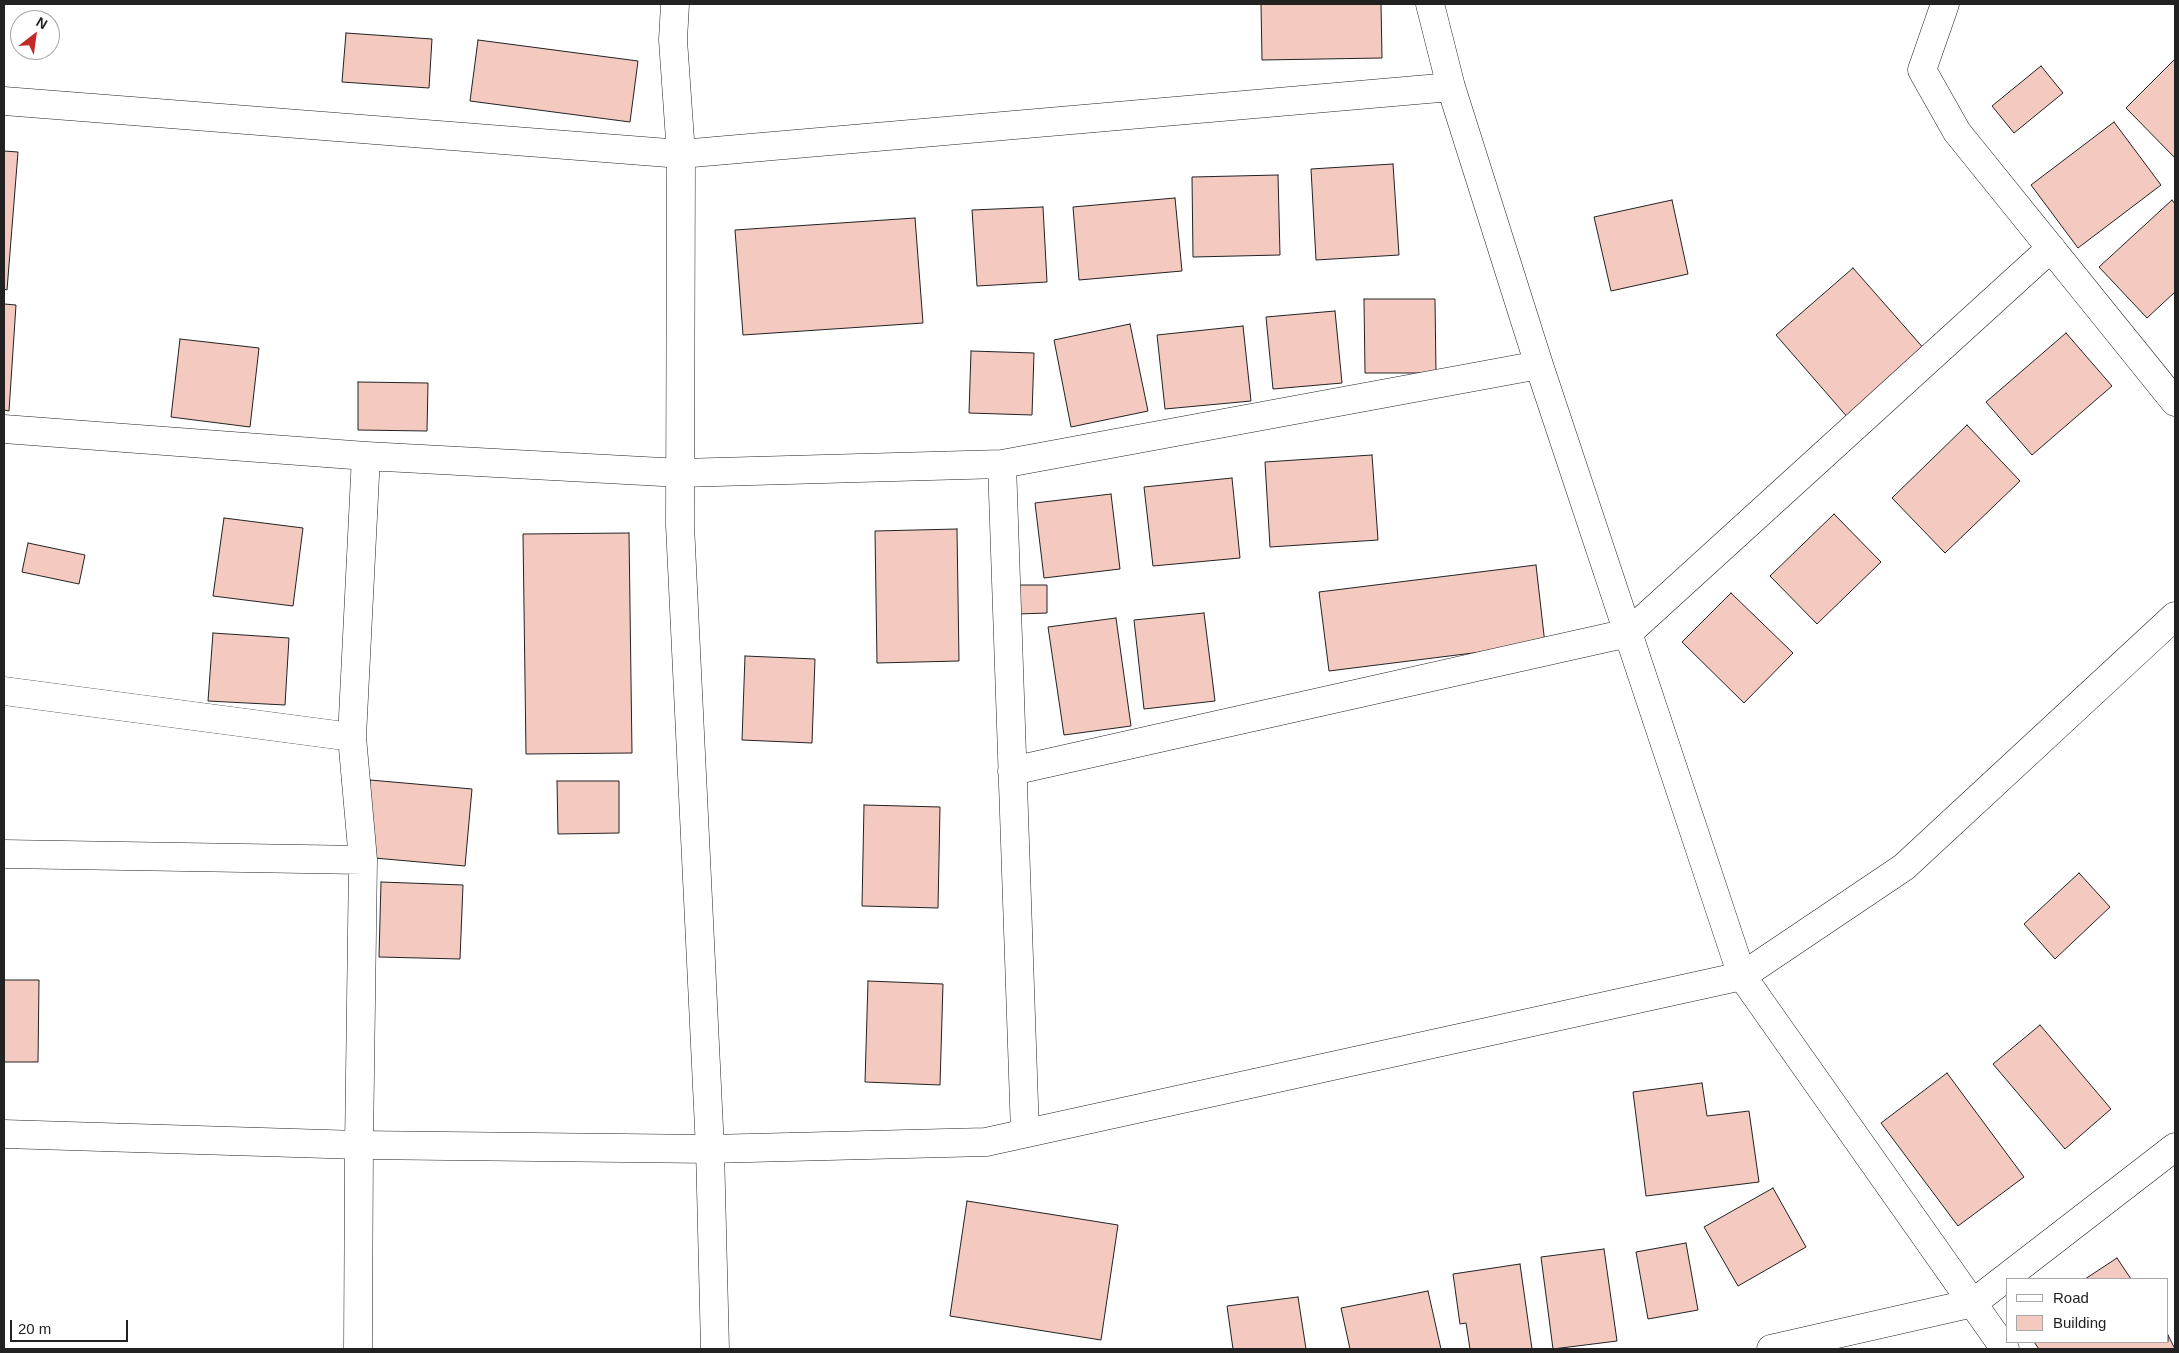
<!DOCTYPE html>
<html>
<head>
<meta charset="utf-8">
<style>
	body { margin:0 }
	#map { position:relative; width:2179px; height:1353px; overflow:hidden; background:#fff; font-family:Arial,sans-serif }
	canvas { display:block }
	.frame { position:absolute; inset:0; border:5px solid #222; pointer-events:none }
	.legend { position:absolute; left:2006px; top:1278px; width:162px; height:65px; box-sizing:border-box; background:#fff; border:1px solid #a7a7a7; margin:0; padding:6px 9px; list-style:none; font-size:15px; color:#222 }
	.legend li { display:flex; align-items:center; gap:10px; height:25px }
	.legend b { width:25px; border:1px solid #a7a7a7 }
	.north { position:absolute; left:10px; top:10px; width:50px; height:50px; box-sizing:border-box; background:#fff; border:1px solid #a7a7a7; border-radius:50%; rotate:30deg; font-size:14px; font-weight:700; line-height:20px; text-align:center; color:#222 }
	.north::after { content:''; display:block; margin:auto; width:18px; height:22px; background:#c62828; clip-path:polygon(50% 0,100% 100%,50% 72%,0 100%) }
	.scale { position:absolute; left:10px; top:1320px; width:118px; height:22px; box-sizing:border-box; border:2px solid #222; border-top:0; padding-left:6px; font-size:15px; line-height:18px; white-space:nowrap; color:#222; -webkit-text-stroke:4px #fff; paint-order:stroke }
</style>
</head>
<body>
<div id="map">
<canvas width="2179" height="1353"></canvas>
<div class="frame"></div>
<ul class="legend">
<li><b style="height:6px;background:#fff"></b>Road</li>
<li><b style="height:14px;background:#f3c9c0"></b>Building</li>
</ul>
<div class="north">N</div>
<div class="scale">20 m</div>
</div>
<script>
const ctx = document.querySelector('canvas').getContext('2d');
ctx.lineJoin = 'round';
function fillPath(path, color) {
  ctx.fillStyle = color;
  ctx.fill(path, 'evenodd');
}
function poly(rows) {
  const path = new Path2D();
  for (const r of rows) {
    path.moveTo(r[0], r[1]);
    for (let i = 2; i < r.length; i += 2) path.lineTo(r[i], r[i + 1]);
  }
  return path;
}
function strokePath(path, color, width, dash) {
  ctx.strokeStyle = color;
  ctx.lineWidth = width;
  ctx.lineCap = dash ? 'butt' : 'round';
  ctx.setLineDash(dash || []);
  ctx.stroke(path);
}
const building = poly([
	[1261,4,1381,4,1382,58,1262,60,1261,4],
	[346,33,432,39,429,88,342,82,346,33],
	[478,40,638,61,630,122,470,101,478,40],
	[2175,59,2175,158,2126,108,2175,59],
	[2041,66,2063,93,2014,133,1992,106,2041,66],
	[2114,122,2161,185,2078,248,2031,185,2114,122],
	[4,151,18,152,7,290,4,289,4,151],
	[1393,164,1399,255,1316,260,1311,169,1393,164],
	[1278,175,1280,255,1193,257,1192,177,1278,175],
	[1175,198,1182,271,1079,280,1073,207,1175,198],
	[1672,200,1688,274,1611,291,1594,217,1672,200],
	[2172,200,2175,204,2175,292,2147,318,2099,267,2172,200],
	[1043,207,1047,282,977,286,972,210,1043,207],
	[915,218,923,323,743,335,735,230,915,218],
	[1853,268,1926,351,1849,419,1776,335,1853,268],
	[1364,299,1435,299,1436,373,1365,373,1364,299],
	[4,304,16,305,9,411,4,410,4,304],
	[1335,311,1342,383,1273,389,1266,317,1335,311],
	[1130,324,1148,411,1071,427,1054,340,1130,324],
	[1243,326,1251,401,1165,409,1157,335,1243,326],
	[2066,333,2112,386,2032,455,1986,402,2066,333],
	[180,339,259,348,250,427,171,417,180,339],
	[971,351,1034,353,1032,415,969,413,971,351],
	[358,382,428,383,427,431,358,430,358,382],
	[1967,425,2020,481,1945,553,1892,498,1967,425],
	[1372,455,1378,540,1270,547,1265,462,1372,455],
	[1232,478,1240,558,1153,566,1144,487,1232,478],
	[1111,494,1120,569,1044,578,1035,503,1111,494],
	[1834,514,1881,562,1817,624,1770,576,1834,514],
	[224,518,303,528,293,606,213,596,224,518],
	[957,529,959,661,877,663,875,531,957,529],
	[629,533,632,753,526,754,523,534,629,533],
	[28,543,85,555,79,584,22,572,28,543],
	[1536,565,1545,644,1329,671,1319,592,1536,565],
	[1017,585,1047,585,1047,613,1018,614,1017,585],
	[1731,593,1793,653,1744,703,1682,642,1731,593],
	[1204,613,1215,701,1144,709,1134,620,1204,613],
	[1116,618,1131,726,1064,735,1048,627,1116,618],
	[213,633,289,638,285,705,208,701,213,633],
	[745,656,815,659,812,743,742,740,745,656],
	[370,780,472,789,465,866,363,857,370,780],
	[557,781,619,781,619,833,558,834,557,781],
	[864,805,940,807,938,908,862,906,864,805],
	[2079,873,2110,907,2055,959,2024,924,2079,873],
	[381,882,463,885,460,959,379,957,381,882],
	[4,980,39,980,38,1062,4,1062,4,980],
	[868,981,943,984,940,1085,865,1082,868,981],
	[2040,1025,2111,1109,2065,1149,1993,1064,2040,1025],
	[1947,1073,2024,1177,1958,1226,1881,1123,1947,1073],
	[1702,1083,1707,1116,1749,1111,1759,1182,1646,1196,1633,1092,1702,1083],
	[1773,1188,1806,1247,1738,1286,1704,1227,1773,1188],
	[967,1201,1118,1225,1101,1340,950,1316,967,1201],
	[1686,1243,1698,1310,1648,1319,1636,1252,1686,1243],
	[1604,1249,1617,1341,1553,1349,1541,1257,1604,1249],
	[2117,1258,2131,1279,2085,1279,2117,1258],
	[1520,1264,1532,1349,1470,1349,1466,1323,1460,1324,1453,1274,1520,1264],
	[1428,1291,1441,1349,1350,1349,1341,1308,1428,1291],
	[1298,1297,1306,1349,1233,1349,1227,1306,1298,1297],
	[2168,1335,2175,1349,2039,1349,2034,1342,2168,1342,2168,1335]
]);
const minor = poly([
	[675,4,673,40,681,154,680,525,710,1149,715,1349],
	[1430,4,1451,87,1539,365,1742,976,2005,1349],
	[1945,4,1922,70,1957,132,2175,402],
	[4,101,681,154,1451,87],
	[4,429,366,456,681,473,1002,464,1539,365],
	[1002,464,1025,1133],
	[4,691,352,737],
	[1012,771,1628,633,2051,248],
	[4,854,363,860],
	[358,1349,359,1145,363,860,352,737,366,456],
	[1771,1349,1973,1303,2175,1147]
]);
const tertiary = poly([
	[4,1134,359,1145,710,1149,986,1142,1742,976,1904,867,2175,616]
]);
fillPath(building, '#f3c9c0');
strokePath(building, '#222', 1);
strokePath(minor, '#222', 29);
strokePath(tertiary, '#222', 29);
strokePath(minor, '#fff', 28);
strokePath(tertiary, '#fff', 28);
</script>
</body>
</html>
